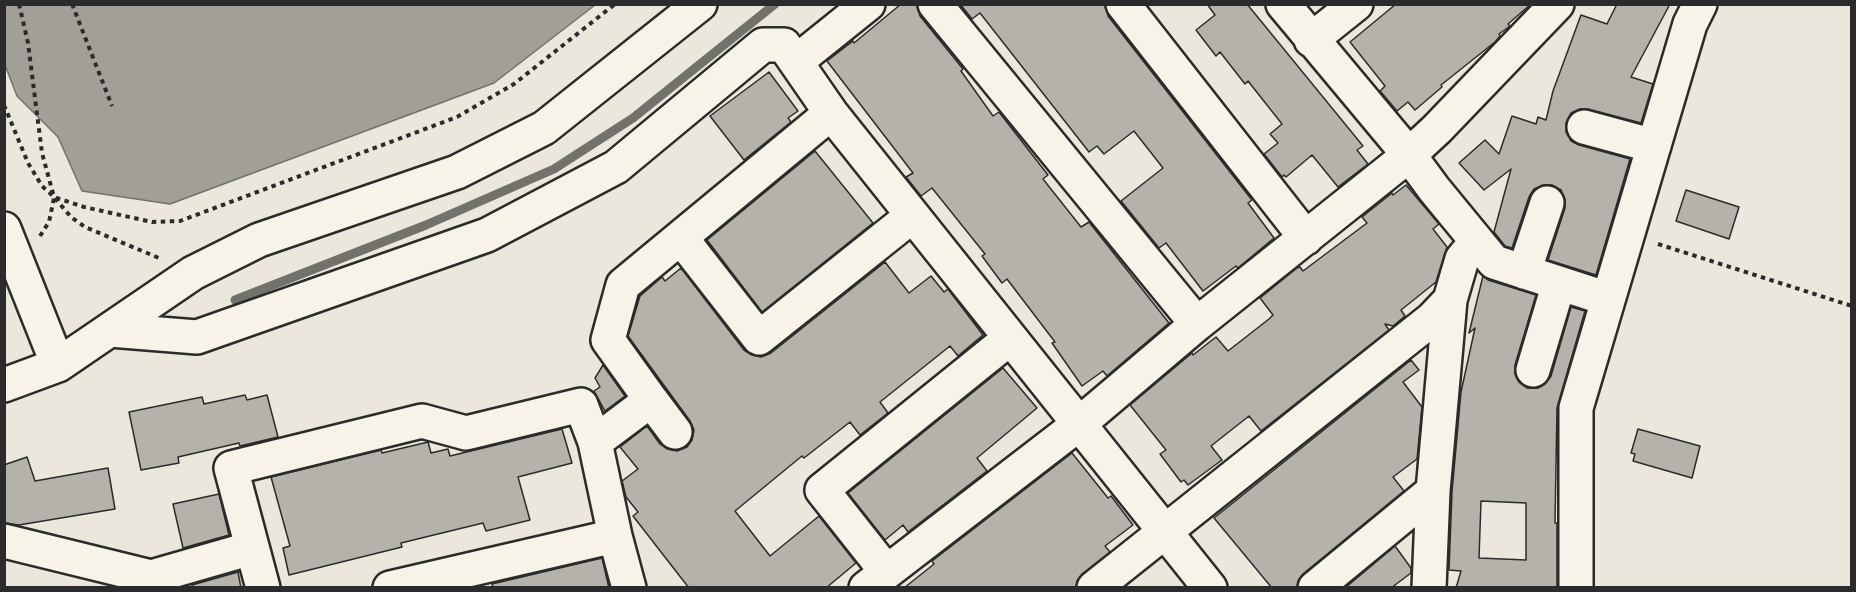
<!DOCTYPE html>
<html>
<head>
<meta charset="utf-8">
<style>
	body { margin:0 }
	#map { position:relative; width:1856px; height:592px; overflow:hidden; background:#ebe7dd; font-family:Dekko,sans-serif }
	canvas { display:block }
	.frame { position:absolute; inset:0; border:6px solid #2b2b2b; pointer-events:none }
</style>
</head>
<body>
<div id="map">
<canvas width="1856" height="592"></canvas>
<div class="frame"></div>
</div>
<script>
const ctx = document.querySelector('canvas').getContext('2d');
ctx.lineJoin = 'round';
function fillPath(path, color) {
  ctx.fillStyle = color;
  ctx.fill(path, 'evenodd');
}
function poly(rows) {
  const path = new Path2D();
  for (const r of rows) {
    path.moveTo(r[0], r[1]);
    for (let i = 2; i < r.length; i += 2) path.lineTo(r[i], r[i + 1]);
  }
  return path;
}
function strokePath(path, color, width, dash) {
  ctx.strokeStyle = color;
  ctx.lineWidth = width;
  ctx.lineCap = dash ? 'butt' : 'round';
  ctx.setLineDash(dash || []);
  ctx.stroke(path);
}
const water = poly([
	[5,4,595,4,595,5,494,83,170,204,82,191,58,137,17,96,5,65,5,4]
]);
const stream = poly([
	[235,300,426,225,554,169,633,118,775,4]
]);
const building = poly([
	[901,4,917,4,920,16,963,69,961,71,993,116,999,112,1048,175,1043,179,1081,227,1089,222,1169,323,1107,376,1103,371,1082,386,1052,343,1055,342,1007,279,1002,283,982,256,985,254,932,188,921,196,906,177,913,173,827,61,853,41,854,43,901,4],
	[960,4,1105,4,1108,16,1252,200,1248,203,1274,238,1238,268,1236,266,1203,291,1166,243,1159,248,1121,201,1163,168,1134,131,1104,154,1097,146,1089,152,980,13,972,19,960,4],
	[1207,4,1247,4,1363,146,1357,150,1368,164,1338,187,1312,155,1286,177,1284,175,1282,177,1264,154,1278,143,1270,134,1282,124,1248,81,1245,84,1220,52,1216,56,1196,30,1215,15,1207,4],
	[1396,4,1531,4,1508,24,1510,26,1499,34,1500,36,1495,42,1441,85,1442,87,1415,110,1408,102,1397,111,1380,91,1385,86,1350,42,1396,4],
	[1617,4,1670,4,1631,77,1653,84,1641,123,1588,109,1580,109,1571,113,1566,123,1566,132,1571,141,1579,145,1630,159,1596,275,1548,260,1565,208,1565,199,1561,190,1552,185,1544,185,1534,189,1529,197,1512,248,1505,246,1494,232,1511,169,1484,190,1459,163,1485,140,1499,154,1512,116,1536,124,1538,117,1546,120,1553,91,1581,15,1607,24,1617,4],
	[769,72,798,111,788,118,791,122,744,160,710,116,769,72],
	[815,151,873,223,762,312,707,240,815,151],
	[1406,185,1439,224,1433,229,1447,247,1436,282,1401,310,1405,316,1393,326,1385,324,1389,330,1261,431,1249,416,1211,446,1222,460,1188,485,1184,480,1181,482,1160,454,1166,450,1130,405,1192,353,1193,355,1216,337,1228,351,1269,319,1273,315,1260,298,1297,268,1300,267,1303,271,1367,223,1362,217,1392,193,1393,195,1406,185],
	[1686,190,1739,207,1729,239,1676,221,1686,190],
	[885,262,909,293,931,276,944,292,948,289,983,335,958,356,950,346,880,402,888,413,860,435,850,422,804,458,802,456,735,511,770,556,819,516,856,563,826,588,689,588,633,516,638,512,626,497,622,481,638,469,620,447,647,426,660,444,667,449,677,451,687,447,692,440,694,430,690,421,628,336,640,296,662,277,665,281,681,268,744,350,752,355,761,357,771,353,885,262],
	[1483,276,1488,280,1536,295,1515,365,1515,374,1519,382,1527,388,1538,388,1545,384,1551,376,1571,307,1585,311,1557,408,1555,523,1557,523,1557,588,1456,588,1461,571,1449,570,1452,492,1461,392,1475,328,1469,333,1483,276],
	[1481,501,1526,503,1526,560,1479,558,1481,501],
	[1411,360,1419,370,1403,382,1422,407,1417,459,1393,477,1404,491,1303,574,1298,581,1297,588,1272,588,1214,518,1411,360],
	[603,365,625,396,605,411,594,391,600,387,595,378,603,365],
	[1003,368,1037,408,977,458,987,471,908,532,903,525,885,540,848,493,1003,368],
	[245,395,247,400,267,395,278,437,240,446,239,443,178,457,179,463,141,470,129,412,202,397,204,404,245,395],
	[562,429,572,463,518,477,530,520,486,531,483,523,401,543,402,547,289,575,283,548,290,546,271,477,381,450,382,453,428,442,431,453,448,449,450,456,562,429],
	[1638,429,1700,446,1692,478,1633,461,1635,454,1631,453,1638,429],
	[1072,453,1108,498,1111,496,1133,525,1105,546,1110,552,1082,574,1077,581,1076,588,904,588,934,564,932,561,1072,453],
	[27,457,35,481,108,468,115,509,19,525,4,523,4,465,27,457],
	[219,494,229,535,183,548,173,504,219,494],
	[1395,546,1411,568,1411,573,1391,588,1345,588,1395,546],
	[602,558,609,588,493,588,492,584,602,558],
	[238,572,241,588,192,588,192,585,238,572]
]);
const path = poly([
	[19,4,28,43,42,153,54,197,71,217,85,227,159,258],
	[72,4,112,106],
	[4,105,28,163,42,186,54,197,84,207,152,222,180,221,457,117,514,84,615,4],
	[40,236,49,222,54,198],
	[1658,244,1852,306]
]);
const minor = poly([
	[935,4,1197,324],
	[1123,4,1306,238],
	[1283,4,1409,155,1434,189,1494,262,1608,299],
	[1311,40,1356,4],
	[797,61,868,4],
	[1584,127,1654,146],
	[4,229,58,365],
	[681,238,759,338,912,216],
	[1524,272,1547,203],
	[110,330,197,337,487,235,616,167,763,45,784,45,831,113,1210,588],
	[1533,370,1559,283],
	[4,385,58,365,193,273,259,240,457,172,544,128,700,4],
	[651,400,675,432],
	[595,442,651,400,608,340,623,285,831,113],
	[615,536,629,588],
	[4,541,151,577,252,548],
	[886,571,822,490,1009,339],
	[263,588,231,468,422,421,466,433,581,405,595,442,615,536,390,588],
	[866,588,1079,424,1197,324,1409,155,1437,129,1557,4],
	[1094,588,1432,319,1450,300],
	[1315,588,1433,491],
	[1429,588,1433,491,1450,300,1462,259,1476,242],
	[1576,588,1576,408,1690,24,1700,4]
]);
fillPath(water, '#a29f98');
strokePath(water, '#72716c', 1.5);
strokePath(stream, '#72716c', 9);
fillPath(building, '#b5b2ab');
strokePath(building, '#2b2b2b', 1.5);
strokePath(minor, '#2b2b2b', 38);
strokePath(path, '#2b2b2b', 4, [4.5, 4.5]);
strokePath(minor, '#f7f3e8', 33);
</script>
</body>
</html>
